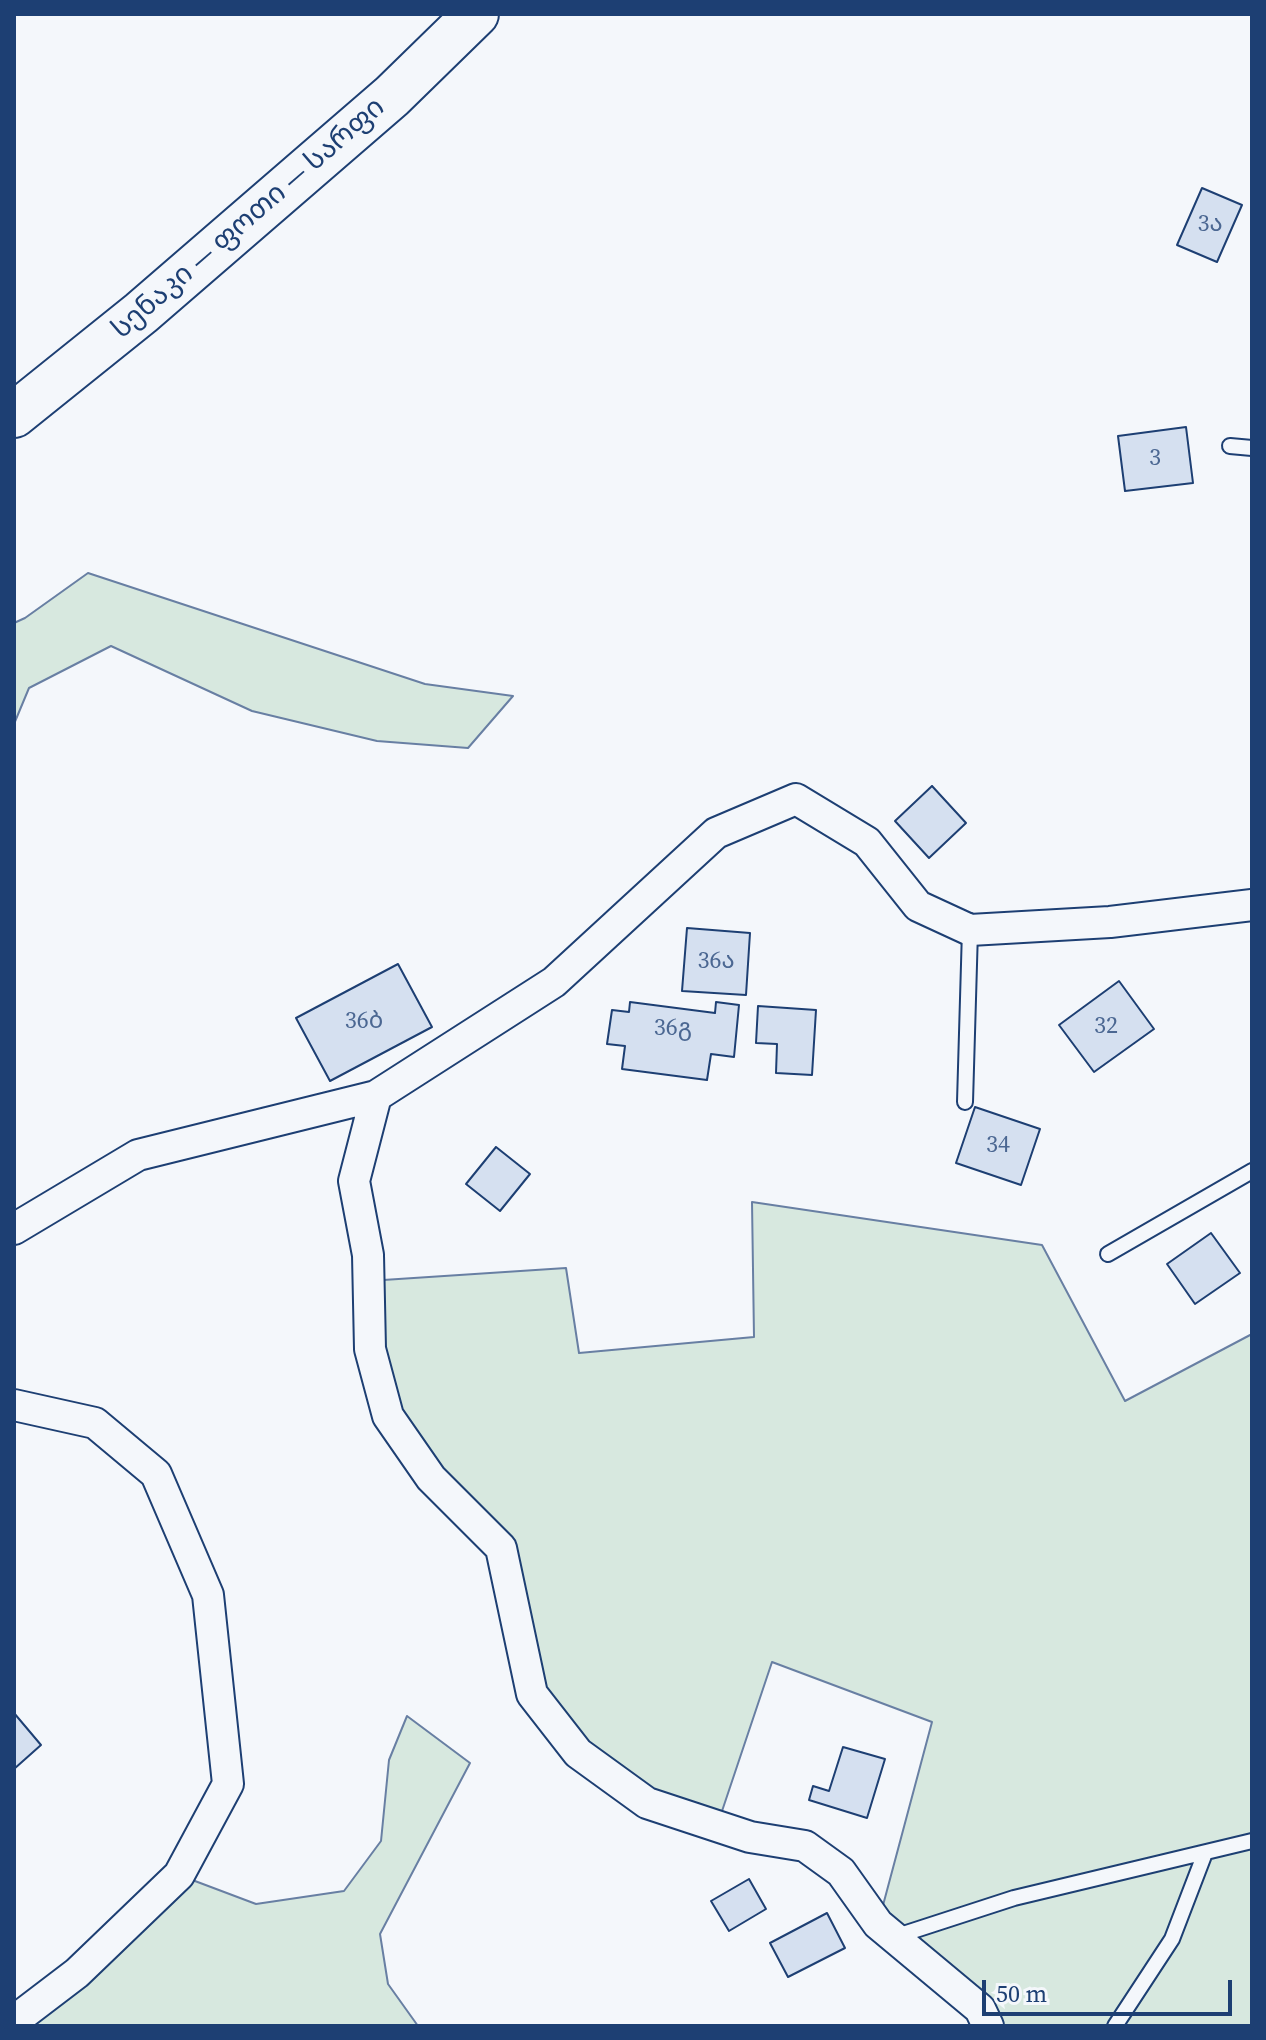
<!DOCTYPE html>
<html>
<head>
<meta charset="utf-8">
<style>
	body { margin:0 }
	#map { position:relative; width:1266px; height:2040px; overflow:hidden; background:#f4f7fb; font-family:"Source Serif 4",serif }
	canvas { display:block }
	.frame { position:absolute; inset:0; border:16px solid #1d3f73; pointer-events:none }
	.scale { position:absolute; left:982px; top:1980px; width:250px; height:36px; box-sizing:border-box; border:4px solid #1d3f73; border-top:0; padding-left:10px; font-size:24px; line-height:28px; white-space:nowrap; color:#1d3f73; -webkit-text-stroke:6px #f4f7fb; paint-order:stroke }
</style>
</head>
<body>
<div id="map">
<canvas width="1266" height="2040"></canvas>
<div class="frame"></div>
<div class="scale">50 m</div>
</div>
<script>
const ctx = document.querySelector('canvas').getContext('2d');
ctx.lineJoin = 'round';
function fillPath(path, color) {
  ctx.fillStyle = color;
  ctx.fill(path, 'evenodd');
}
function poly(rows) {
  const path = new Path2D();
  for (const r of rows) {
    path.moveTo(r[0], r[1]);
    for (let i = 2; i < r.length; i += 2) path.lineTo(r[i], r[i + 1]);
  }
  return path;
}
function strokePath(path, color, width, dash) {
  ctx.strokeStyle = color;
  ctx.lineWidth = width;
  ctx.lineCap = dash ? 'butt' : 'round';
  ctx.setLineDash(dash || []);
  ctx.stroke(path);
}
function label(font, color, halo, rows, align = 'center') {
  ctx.font = font + ' "Source Serif 4","Noto Sans Georgian",serif';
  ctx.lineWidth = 6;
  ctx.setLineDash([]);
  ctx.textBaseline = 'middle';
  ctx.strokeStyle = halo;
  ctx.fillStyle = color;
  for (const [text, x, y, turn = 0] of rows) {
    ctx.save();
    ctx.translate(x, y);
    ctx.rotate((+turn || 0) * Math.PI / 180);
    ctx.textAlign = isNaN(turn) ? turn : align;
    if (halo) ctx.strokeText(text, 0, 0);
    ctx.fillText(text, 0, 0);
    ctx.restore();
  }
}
const green = poly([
	[88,573,425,684,513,696,468,748,377,741,252,711,111,646,29,688,14,724,14,623,25,618,88,573],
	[752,1202,1042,1245,1125,1401,1252,1334,1252,2026,988,2026,878,1924,932,1722,772,1662,717,1826,647,1803,532,1694,501,1548,388,1416,368,1281,566,1268,579,1353,754,1337,752,1202],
	[407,1716,470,1763,380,1934,388,1984,418,2026,14,2026,179,1875,256,1904,344,1891,381,1841,389,1760,407,1716]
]);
const building = poly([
	[1202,188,1242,205,1217,262,1177,245,1202,188],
	[1186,427,1193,483,1125,491,1118,436,1186,427],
	[932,786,966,823,929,858,895,821,932,786],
	[687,928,750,933,746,995,682,991,687,928],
	[398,964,432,1027,330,1081,296,1018,398,964],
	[1119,981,1154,1029,1094,1072,1059,1025,1119,981],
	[630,1002,715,1013,716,1002,739,1005,734,1057,711,1054,707,1080,622,1069,625,1046,607,1044,612,1010,629,1012,630,1002],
	[758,1006,816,1010,812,1075,776,1073,777,1044,756,1043,758,1006],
	[975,1107,1040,1129,1021,1185,956,1163,975,1107],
	[496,1147,530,1174,500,1211,466,1184,496,1147],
	[1211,1233,1240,1273,1195,1304,1167,1264,1211,1233],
	[14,1713,41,1745,14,1769,14,1713],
	[843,1747,885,1759,867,1818,809,1800,813,1786,829,1791,843,1747],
	[749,1879,766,1909,729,1931,711,1901,749,1879],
	[827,1913,845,1948,788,1977,770,1943,827,1913]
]);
const lane = poly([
	[1230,446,1252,448],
	[965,1102,970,930],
	[1108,1254,1252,1171],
	[894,1937,1014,1898,1252,1841],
	[1115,2026,1172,1939,1205,1853]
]);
const street = poly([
	[376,1096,354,1181,368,1255,370,1349,388,1416,431,1478,501,1548,532,1694,578,1753,647,1803,750,1837,805,1846,841,1872,878,1924,980,2009,988,2026],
	[14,1229,138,1155,376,1096,554,982,716,833,796,799,867,842,918,906,970,930,1110,922,1252,905],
	[14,1405,95,1423,156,1474,208,1595,228,1784,179,1875,77,1973,14,2021]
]);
const highway = poly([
	[14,415,141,313,392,96,476,14]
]);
const numberNames = [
	["3ა",1210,225],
	["3",1155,459],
	["36ა",716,962],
	["36ბ",364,1022],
	["32",1106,1027],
	["36გ",673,1029],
	["34",998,1146]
];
const streetNames = [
	["სენაკი — ფოთი — სარფი",249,219,-41]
];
fillPath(green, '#d7e8df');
strokePath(green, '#687fa3', 2);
fillPath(building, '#d5e0f0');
strokePath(building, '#1d3f73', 2);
strokePath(lane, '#1d3f73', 18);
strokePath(street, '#1d3f73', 34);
strokePath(highway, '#1d3f73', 48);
strokePath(lane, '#f4f7fb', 14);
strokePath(street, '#f4f7fb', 30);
strokePath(highway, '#f4f7fb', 44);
label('24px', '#4b6792', null, numberNames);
label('28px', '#1d3f73', '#f4f7fb', streetNames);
</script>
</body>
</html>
